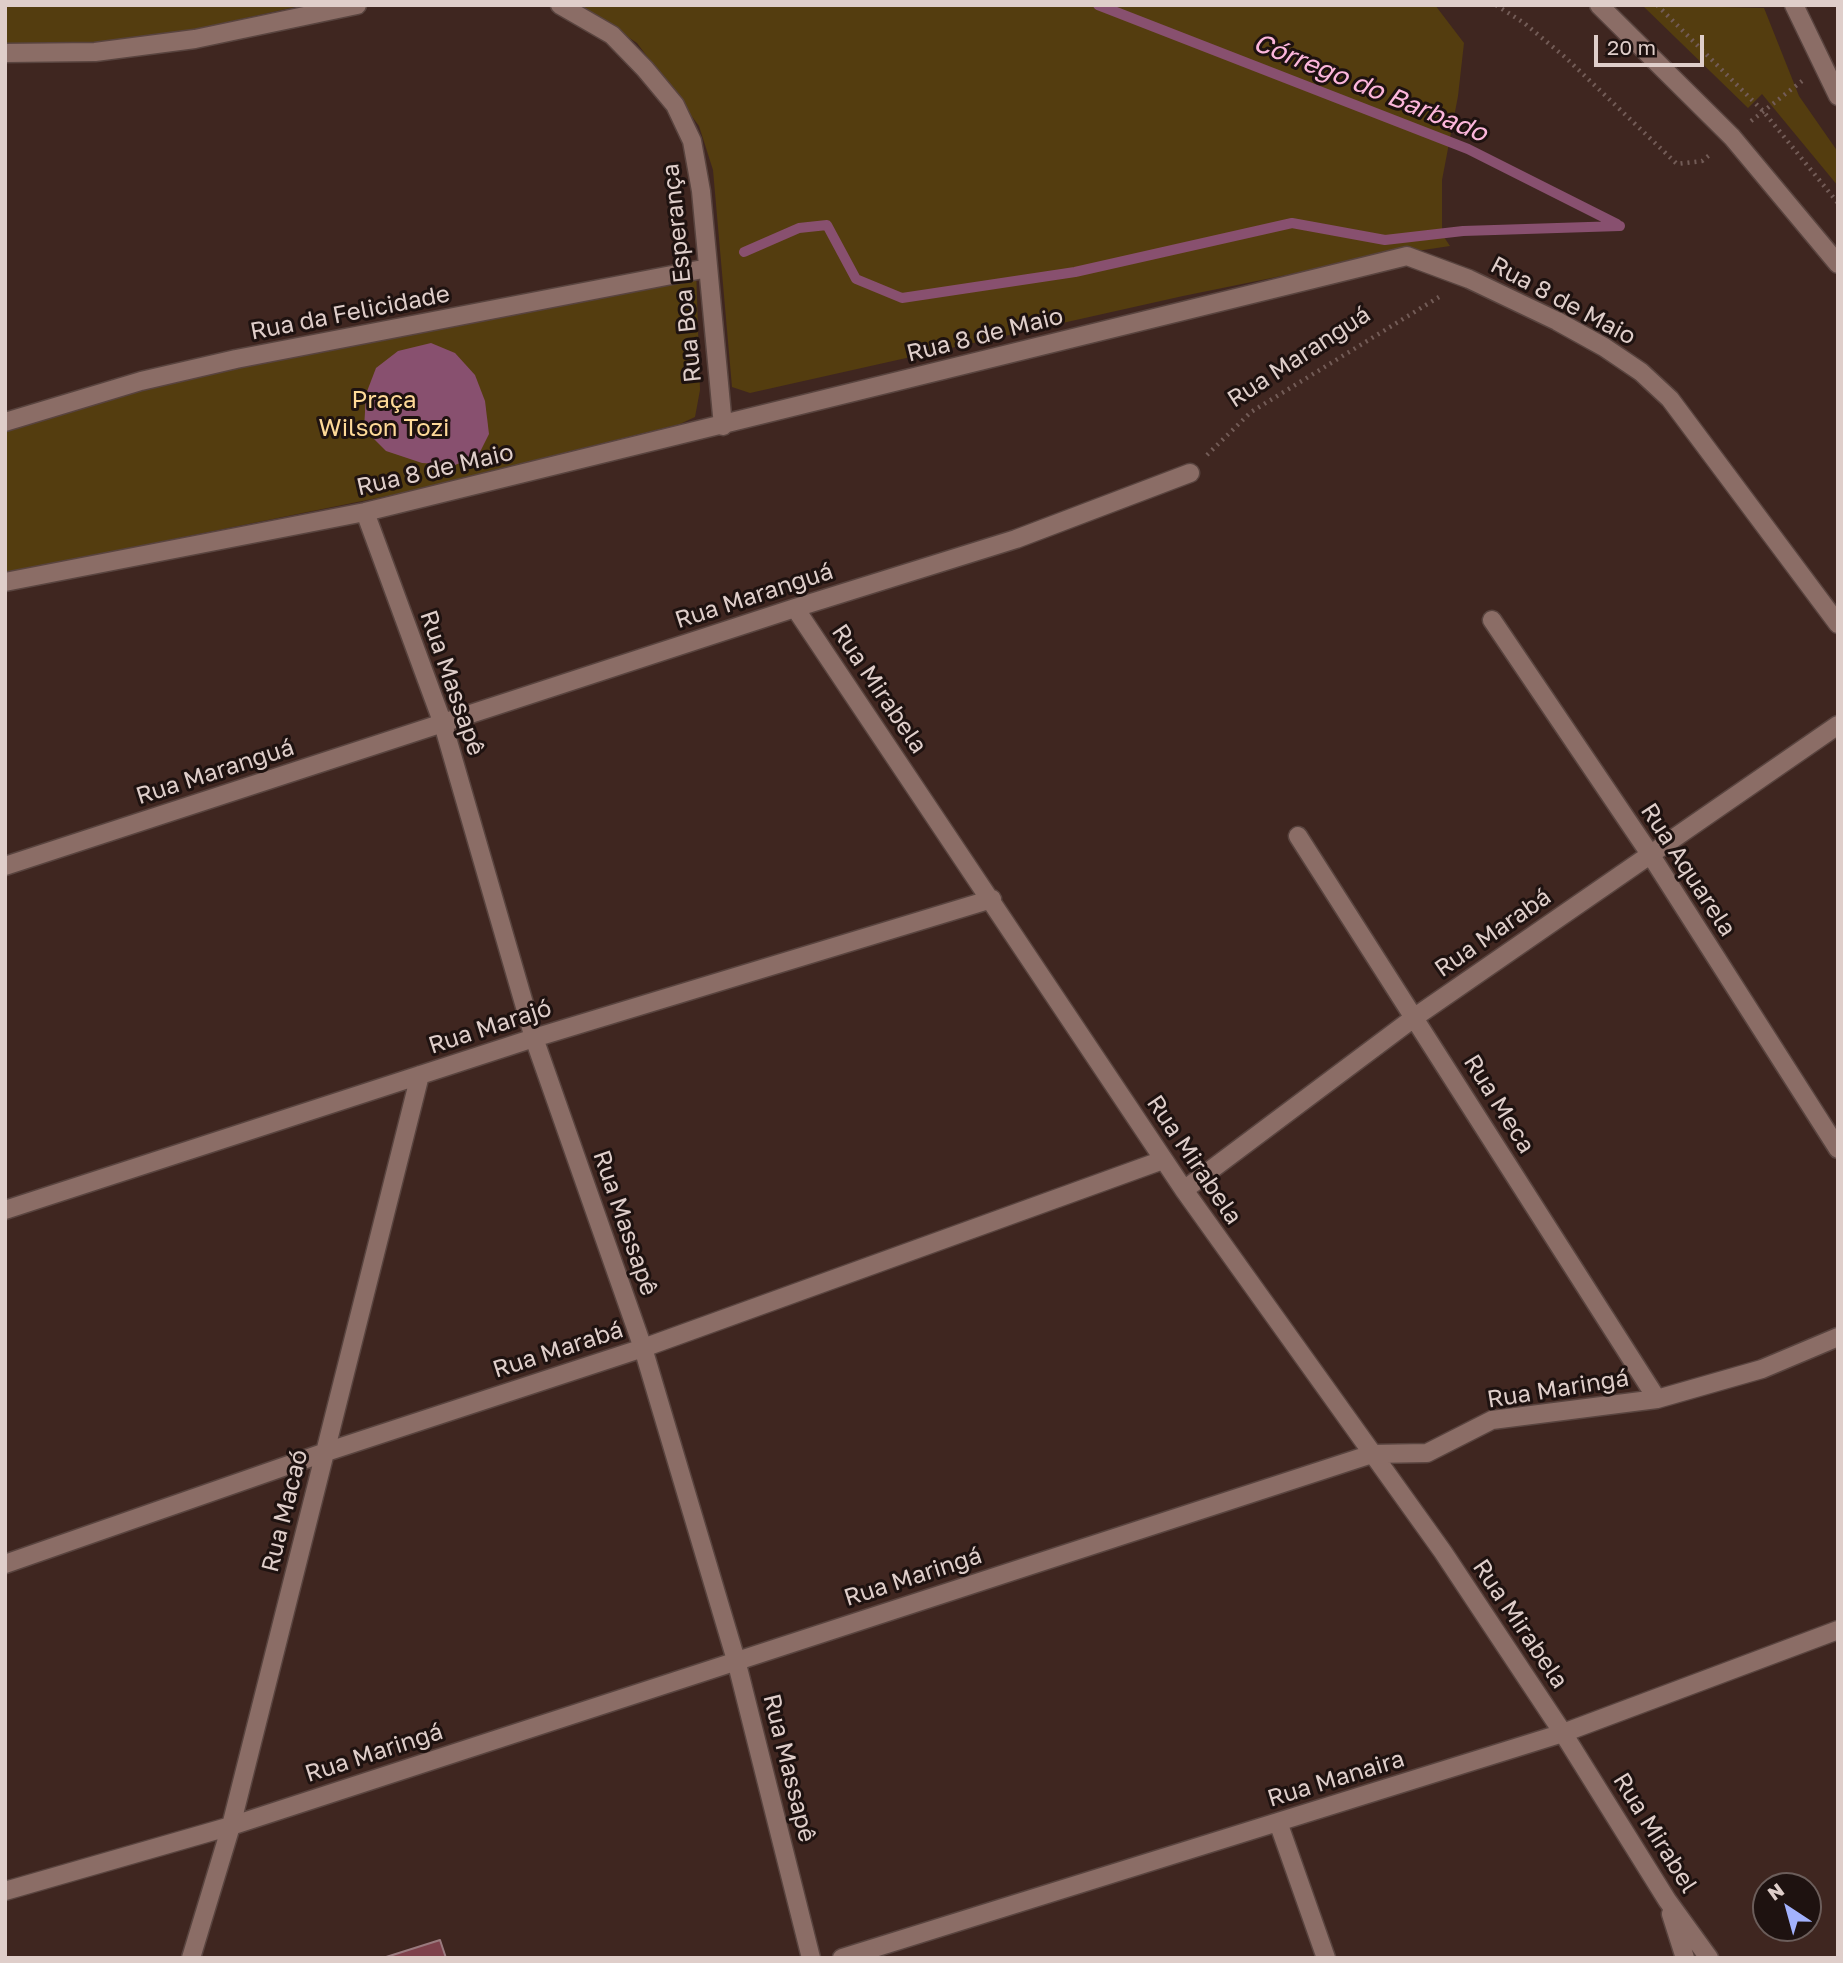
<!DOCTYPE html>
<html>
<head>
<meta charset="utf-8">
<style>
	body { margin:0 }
	#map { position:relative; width:1843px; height:1963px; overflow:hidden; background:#3f2620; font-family:"Golos Text",sans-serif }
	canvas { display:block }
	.frame { position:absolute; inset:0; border:7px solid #dfceca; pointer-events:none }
	.north { position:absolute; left:1752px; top:1872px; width:70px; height:70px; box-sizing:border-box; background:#1e1210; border:2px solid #6b5d5a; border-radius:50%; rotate:324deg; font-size:19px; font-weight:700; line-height:28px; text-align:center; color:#dfceca }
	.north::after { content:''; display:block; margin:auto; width:24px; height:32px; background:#a3b2fd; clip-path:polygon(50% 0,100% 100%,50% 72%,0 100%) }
	.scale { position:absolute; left:1594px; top:35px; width:110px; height:32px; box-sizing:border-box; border:4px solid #dfceca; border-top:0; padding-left:9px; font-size:21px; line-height:24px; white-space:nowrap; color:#dfceca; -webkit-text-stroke:5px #1e1210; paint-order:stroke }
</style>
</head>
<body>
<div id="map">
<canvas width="1843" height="1963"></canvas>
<div class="frame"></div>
<div class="north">N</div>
<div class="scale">20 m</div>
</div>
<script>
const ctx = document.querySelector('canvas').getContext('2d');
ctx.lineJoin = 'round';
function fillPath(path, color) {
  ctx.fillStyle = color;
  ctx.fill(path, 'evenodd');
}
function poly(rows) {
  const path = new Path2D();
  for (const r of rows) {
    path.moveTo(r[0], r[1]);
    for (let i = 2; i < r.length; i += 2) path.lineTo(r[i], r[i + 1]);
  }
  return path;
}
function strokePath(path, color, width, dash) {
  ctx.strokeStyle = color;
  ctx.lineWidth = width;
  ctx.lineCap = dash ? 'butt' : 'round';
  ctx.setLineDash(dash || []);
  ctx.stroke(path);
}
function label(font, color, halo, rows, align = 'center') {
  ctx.font = font + ' "Golos Text",sans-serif';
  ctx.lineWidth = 6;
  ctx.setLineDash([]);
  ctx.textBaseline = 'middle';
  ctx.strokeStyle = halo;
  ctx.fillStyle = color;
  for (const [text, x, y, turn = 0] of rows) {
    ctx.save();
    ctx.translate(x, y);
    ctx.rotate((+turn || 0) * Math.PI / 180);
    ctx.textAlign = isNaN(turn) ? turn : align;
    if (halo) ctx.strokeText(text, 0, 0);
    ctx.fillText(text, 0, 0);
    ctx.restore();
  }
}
const green = poly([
	[5,5,304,5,192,30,50,52,5,48],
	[579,5,1435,5,1464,43,1458,96,1442,180,1442,234,1450,246,1370,258,1183,296,750,393,732,387,713,170,699,126,637,43],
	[1642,5,1764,8,1799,96,1838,152,1838,186,1762,94,1748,108],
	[696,268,700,390,695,417,680,424,402,493,5,573,5,429,116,392]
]);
const water = poly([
	[431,343,455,353,475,375,485,401,489,434,478,456,455,465,422,463,386,451,364,429,366,394,376,368,398,351]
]);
const stream = poly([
	[1098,5,1468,149,1617,224],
	[744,252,799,228,827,225,856,279,902,298,1075,272,1292,223,1385,240,1463,231,1620,226]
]);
const building = poly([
	[440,1940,446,1958,383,1958,440,1940]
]);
const path = poly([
	[1496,5,1524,23,1565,57,1677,164,1702,161,1712,153],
	[1657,5,1763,111,1838,203],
	[1751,121,1802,81],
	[1207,455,1251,412,1439,297]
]);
const minor = poly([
	[560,5,612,35,645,69,675,105,692,141,701,191,723,426],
	[5,53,95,52,195,39,357,5],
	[5,422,141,381,236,359,708,268],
	[365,512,443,724,534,1038,643,1348,736,1660,811,1958],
	[5,582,365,512,1407,256,1469,279,1557,321,1604,347,1641,372,1670,399,1838,624],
	[795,608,1184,1190,1443,1552,1563,1733,1667,1900,1709,1958],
	[1492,620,1650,854,1838,1149],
	[1298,836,1657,1399],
	[5,866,795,608,1016,539,1190,473],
	[1184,1190,1415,1017,1838,725],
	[5,1210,534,1038,992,899],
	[5,1564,326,1452,643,1348,1163,1160],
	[1278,1822,1326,1958],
	[5,1891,231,1826,1372,1454,1427,1453,1492,1420,1657,1399,1762,1369,1838,1337],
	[1671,1914,1685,1958],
	[191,1958,231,1826,420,1075],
	[842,1958,1563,1733,1838,1630]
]);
const secondary = poly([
	[1599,5,1732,137,1838,264],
	[1794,5,1838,96]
]);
const streetNames = [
	["Rua Boa Esperança",682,273,-96],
	["Rua 8 de Maio",1563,301,28],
	["Rua da Felicidade",350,313,-11],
	["Rua 8 de Maio",985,335,-14],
	["Rua Maranguá",1299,357,-33],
	["Rua 8 de Maio",435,470,-13],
	["Rua Maranguá",754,596,-18],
	["Rua Massapê",452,683,71],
	["Rua Mirabela",879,689,56],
	["Rua Maranguá",215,772,-18],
	["Rua Aquarela",1688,870,57],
	["Rua Marabá",1493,933,-35],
	["Rua Marajó",490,1027,-18],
	["Rua Meca",1499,1104,58],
	["Rua Mirabela",1194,1160,56],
	["Rua Massapê",625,1223,71],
	["Rua Marabá",558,1350,-18],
	["Rua Maringá",1558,1389,-9],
	["Rua Macaó",285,1511,-76],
	["Rua Maringá",913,1577,-18],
	["Rua Mirabela",1520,1624,56],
	["Rua Maringá",374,1753,-18],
	["Rua Massapê",789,1768,76],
	["Rua Manaira",1336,1779,-17],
	["Rua Mirabel",1655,1833,58]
];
const parkNames = [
	["Praça",384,400],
	["Wilson Tozi",384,428]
];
const waterNames = [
	["Córrego do Barbado",1370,88,22]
];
fillPath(green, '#543d0f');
fillPath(water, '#88506f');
strokePath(stream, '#88506f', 10);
fillPath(building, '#7e414b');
strokePath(building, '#9a7a7e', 2);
strokePath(minor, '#59443f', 21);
strokePath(secondary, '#59443f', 21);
strokePath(path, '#735c57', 4.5, [2, 5]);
strokePath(minor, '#8b6d66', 18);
strokePath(secondary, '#8b6d66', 18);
label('24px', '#dfceca', '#1e1210', streetNames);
label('24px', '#fed998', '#1e1210', parkNames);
label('italic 26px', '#fcb6db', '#1e1210', waterNames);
</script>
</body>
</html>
